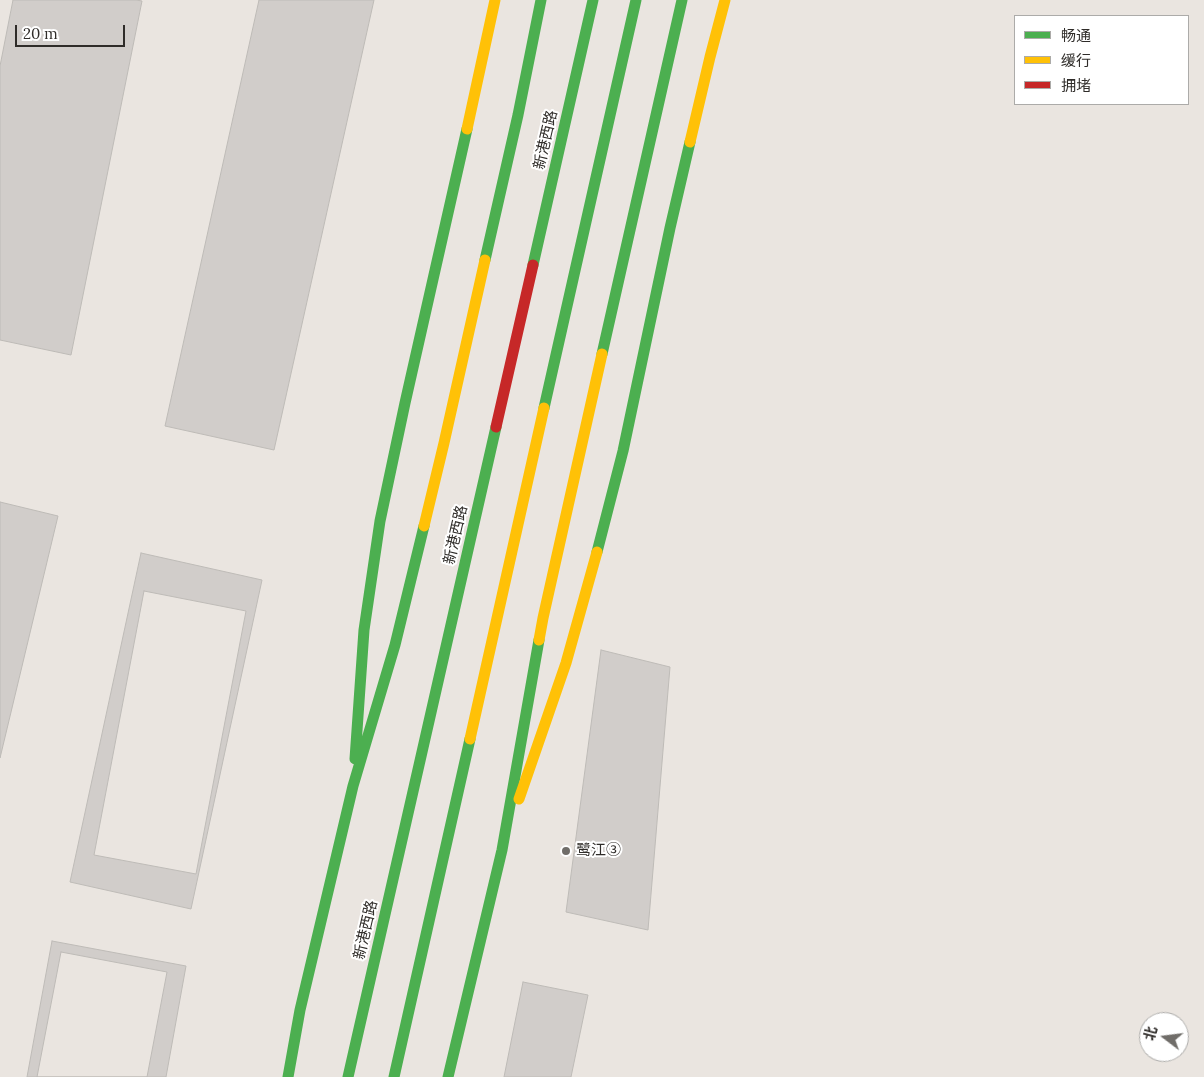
<!DOCTYPE html>
<html>
<head>
<meta charset="utf-8">
<style>
	body { margin:0 }
	#map { position:relative; width:1204px; height:1077px; overflow:hidden; background:#eae5e0; font-family:Lora,"Noto Sans SC",serif }
	canvas { display:block }
	.legend { position:absolute; left:1014px; top:15px; width:175px; height:90px; box-sizing:border-box; background:#fff; border:1px solid #acaba9; margin:0; padding:6px 9px; list-style:none; font-size:15px; color:#2f2c29 }
	.legend li { display:flex; align-items:center; gap:10px; height:25px }
	.legend b { width:25px; border:1px solid #acaba9 }
	.north { position:absolute; left:1139px; top:1012px; width:50px; height:50px; box-sizing:border-box; background:#fff; border:1px solid #acaba9; border-radius:50%; rotate:285deg; font-size:14px; font-weight:700; line-height:20px; text-align:center; color:#2f2c29 }
	.north::after { content:''; display:block; margin:auto; width:18px; height:22px; background:#706d69; clip-path:polygon(50% 0,100% 100%,50% 72%,0 100%) }
	.scale { position:absolute; left:15px; top:25px; width:110px; height:22px; box-sizing:border-box; border:2px solid #2f2c29; border-top:0; padding-left:6px; font-size:15px; line-height:18px; white-space:nowrap; color:#2f2c29; -webkit-text-stroke:4px #fff; paint-order:stroke }
</style>
</head>
<body>
<div id="map">
<canvas width="1204" height="1077"></canvas>
<ul class="legend">
<li><b style="height:6px;background:#4caf50"></b>畅通</li>
<li><b style="height:6px;background:#ffc107"></b>缓行</li>
<li><b style="height:6px;background:#c62828"></b>拥堵</li>
</ul>
<div class="north">北</div>
<div class="scale">20 m</div>
</div>
<script>
const ctx = document.querySelector('canvas').getContext('2d');
ctx.lineJoin = 'round';
function fillPath(path, color) {
  ctx.fillStyle = color;
  ctx.fill(path, 'evenodd');
}
function poly(rows) {
  const path = new Path2D();
  for (const r of rows) {
    path.moveTo(r[0], r[1]);
    for (let i = 2; i < r.length; i += 2) path.lineTo(r[i], r[i + 1]);
  }
  return path;
}
function strokePath(path, color, width, dash) {
  ctx.strokeStyle = color;
  ctx.lineWidth = width;
  ctx.lineCap = dash ? 'butt' : 'round';
  ctx.setLineDash(dash || []);
  ctx.stroke(path);
}
function label(font, color, halo, rows, align = 'center') {
  ctx.font = font + ' Lora,"Noto Sans SC",serif';
  ctx.lineWidth = 4;
  ctx.setLineDash([]);
  ctx.textBaseline = 'middle';
  ctx.strokeStyle = halo;
  ctx.fillStyle = color;
  for (const [text, x, y, turn = 0] of rows) {
    ctx.save();
    ctx.translate(x, y);
    ctx.rotate((+turn || 0) * Math.PI / 180);
    ctx.textAlign = isNaN(turn) ? turn : align;
    if (halo) ctx.strokeText(text, 0, 0);
    ctx.fillText(text, 0, 0);
    ctx.restore();
  }
}
const building = poly([
	[13,0,136,0,142,1,71,355,0,340,0,66,13,0],
	[259,0,374,0,274,450,165,426,259,0],
	[0,502,58,516,0,758,0,502],
	[141,553,262,580,191,909,70,882,141,553],
	[144,591,246,611,196,874,94,855,144,591],
	[601,650,670,667,648,930,566,912,601,650],
	[52,941,186,966,166,1077,27,1077,52,941],
	[61,952,167,972,147,1077,37,1077,61,952],
	[523,982,588,995,571,1077,504,1077,523,982]
]);
const fast = poly([
	[485,260,518,115,541,0],
	[533,265,593,0],
	[602,354,682,0],
	[544,408,636,0],
	[597,552,623,451,670,228,690,142],
	[355,759,364,630,380,521,405,403,467,129],
	[288,1077,300,1010,353,786,395,645,424,526],
	[348,1077,496,427],
	[394,1077,470,739],
	[448,1077,502,850,539,640]
]);
const slow = poly([
	[467,129,495,0],
	[690,142,710,57,725,0],
	[424,526,444,443,485,260],
	[539,640,543,618,602,354],
	[470,739,544,408],
	[519,799,566,663,597,552]
]);
const jam = poly([
	[496,427,533,265]
]);
const markers = [
	[566,851,5,"#706d69"]
];
const streetNames = [
	["新港西路",546,140,-77],
	["新港西路",456,535,-77],
	["新港西路",366,930,-77]
];
const poiNames = [
	["鹭江③",576,851]
];
fillPath(building, '#d1cdca');
strokePath(building, '#bebbb7', 1);
strokePath(fast, '#4caf50', 11);
strokePath(slow, '#ffc107', 11);
strokePath(jam, '#c62828', 11);
for (const [x, y, r, color] of markers) {
  const dot = new Path2D();
  dot.arc(x, y, r, 0, 2 * Math.PI);
  ctx.fillStyle = color;
  ctx.fill(dot);
  strokePath(dot, '#fff', 2);
}
label('15px', '#2f2c29', '#fff', streetNames);
label('15px', '#2f2c29', '#fff', poiNames, 'left');
</script>
</body>
</html>
